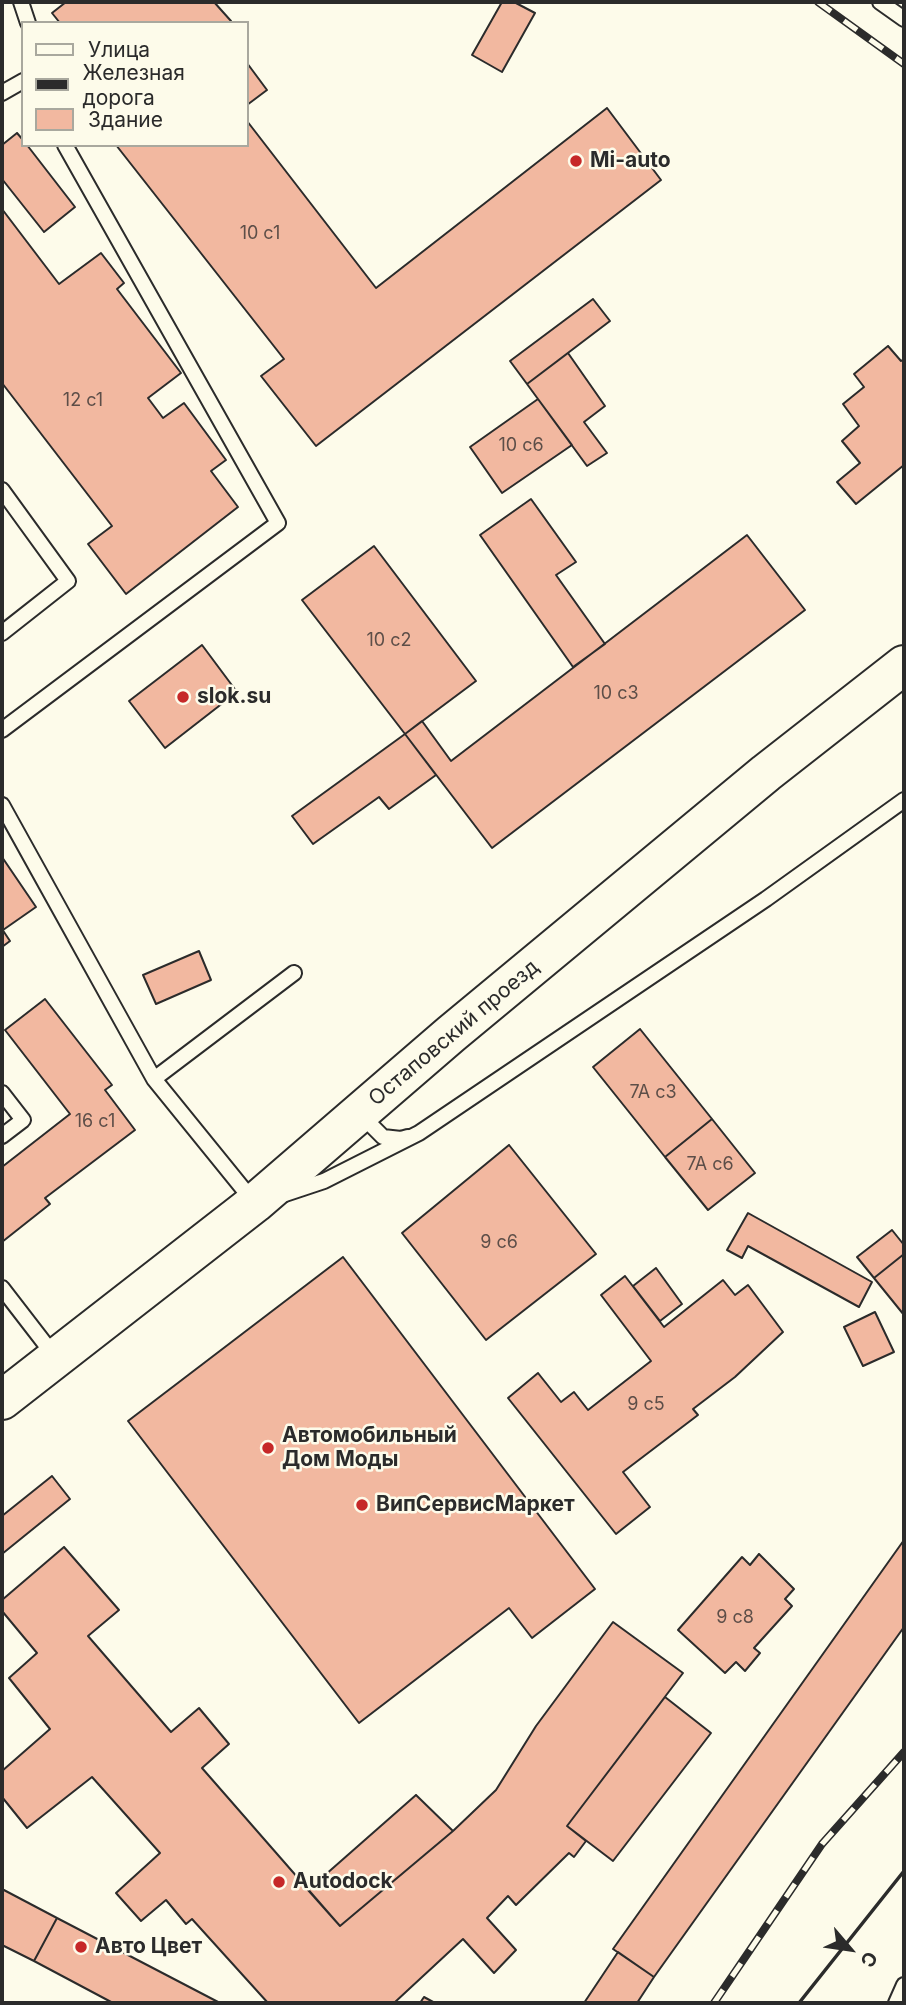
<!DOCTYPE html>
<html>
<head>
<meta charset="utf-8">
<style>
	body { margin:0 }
	#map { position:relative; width:906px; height:2005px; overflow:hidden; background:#fdfbea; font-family:Inter,sans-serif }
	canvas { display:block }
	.frame { position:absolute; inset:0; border:4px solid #2b2b2b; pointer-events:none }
	.legend { position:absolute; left:21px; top:21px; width:228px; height:126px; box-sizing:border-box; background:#fdfbea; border:2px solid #a9a89e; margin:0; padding:9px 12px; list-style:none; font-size:21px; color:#2b2b2b }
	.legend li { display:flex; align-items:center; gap:14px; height:35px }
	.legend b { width:35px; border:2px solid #a9a89e }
	.north { position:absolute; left:815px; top:1914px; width:70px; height:70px; -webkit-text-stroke:5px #fdfbea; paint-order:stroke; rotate:119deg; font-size:19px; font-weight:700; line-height:28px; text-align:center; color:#2b2b2b }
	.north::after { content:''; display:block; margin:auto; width:24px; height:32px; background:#2b2b2b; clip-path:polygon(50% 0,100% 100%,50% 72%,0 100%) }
</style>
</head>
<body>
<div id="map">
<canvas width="906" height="2005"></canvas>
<div class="frame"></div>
<ul class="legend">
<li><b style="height:9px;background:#fdfbea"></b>Улица</li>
<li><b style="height:9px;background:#2b2b2b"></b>Железная дорога</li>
<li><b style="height:19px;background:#f2b8a0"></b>Здание</li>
</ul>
<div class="north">С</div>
</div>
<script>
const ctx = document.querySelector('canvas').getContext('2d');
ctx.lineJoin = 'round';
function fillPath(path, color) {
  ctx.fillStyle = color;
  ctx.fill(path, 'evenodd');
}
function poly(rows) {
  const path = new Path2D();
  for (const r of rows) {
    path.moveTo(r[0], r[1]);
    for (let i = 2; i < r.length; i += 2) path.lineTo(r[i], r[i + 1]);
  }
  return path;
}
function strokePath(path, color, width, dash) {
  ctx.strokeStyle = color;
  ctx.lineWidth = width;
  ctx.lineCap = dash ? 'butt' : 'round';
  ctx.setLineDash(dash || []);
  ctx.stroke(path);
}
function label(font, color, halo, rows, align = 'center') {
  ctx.font = font + ' Inter,sans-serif';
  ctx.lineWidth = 5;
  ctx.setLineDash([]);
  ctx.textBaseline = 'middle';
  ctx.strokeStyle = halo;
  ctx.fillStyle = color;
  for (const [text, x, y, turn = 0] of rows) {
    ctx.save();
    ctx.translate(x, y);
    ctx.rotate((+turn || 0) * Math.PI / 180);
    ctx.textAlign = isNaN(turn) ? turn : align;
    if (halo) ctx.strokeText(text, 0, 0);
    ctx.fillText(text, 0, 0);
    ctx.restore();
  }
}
const building = poly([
	[66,2,214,2,231,21,229,23,60,23,52,13,66,2],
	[502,2,514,2,535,13,502,72,472,55,502,2],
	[247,63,267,90,247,105,247,63],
	[607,108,661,180,316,446,261,376,284,359,116,145,247,145,247,121,376,288,607,108],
	[17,133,23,140,23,145,27,145,75,207,44,232,2,179,2,145,17,133],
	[2,209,59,284,101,253,124,283,117,289,181,373,148,398,163,418,184,403,226,460,211,471,238,507,126,594,88,544,112,526,2,383,2,209],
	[593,299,610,321,527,384,510,361,593,299],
	[888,346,901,361,904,359,904,465,856,504,837,482,860,463,842,441,859,426,843,404,864,387,854,374,888,346],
	[568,353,605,406,584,422,607,453,587,466,527,384,568,353],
	[538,399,572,445,502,493,470,447,538,399],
	[531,499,576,562,556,575,605,644,573,667,480,535,531,499],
	[747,535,805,610,492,848,405,734,422,721,451,761,747,535],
	[374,546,476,681,405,734,302,600,374,546],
	[202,645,237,692,165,748,129,701,202,645],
	[405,734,436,775,389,809,379,797,313,844,292,816,405,734],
	[2,857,36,907,3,930,2,929,2,857],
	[2,929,10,941,2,947,2,929],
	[199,951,211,980,156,1004,143,975,199,951],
	[45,999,112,1085,105,1090,135,1130,45,1198,50,1204,2,1242,2,1167,70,1114,5,1030,45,999],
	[640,1029,712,1119,665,1157,593,1067,640,1029],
	[712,1119,755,1173,708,1210,665,1157,712,1119],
	[509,1145,596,1254,486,1340,402,1233,509,1145],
	[748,1213,872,1282,859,1307,748,1246,742,1258,727,1250,748,1213],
	[892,1230,904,1245,904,1254,874,1278,857,1257,892,1230],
	[904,1254,904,1315,874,1278,904,1254],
	[343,1257,595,1589,532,1638,509,1608,359,1723,128,1421,343,1257],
	[656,1268,682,1304,660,1321,633,1286,656,1268],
	[625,1276,664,1327,723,1280,735,1295,748,1285,783,1332,735,1377,693,1409,698,1415,623,1472,650,1507,616,1534,508,1398,538,1373,561,1402,574,1392,588,1410,651,1361,601,1295,625,1276],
	[875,1312,894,1352,863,1366,844,1327,875,1312],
	[52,1476,70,1499,2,1554,2,1516,52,1476],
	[904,1540,904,1627,654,1977,613,1949,904,1540],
	[64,1547,119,1610,88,1636,171,1732,199,1708,229,1744,202,1768,340,1926,453,1831,496,1790,536,1726,613,1622,683,1673,567,1826,586,1841,574,1857,569,1853,516,1905,508,1896,487,1918,516,1950,494,1973,463,1939,394,2003,268,2003,192,1919,186,1924,166,1900,141,1921,116,1893,160,1853,92,1777,27,1828,2,1797,2,1771,50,1729,9,1678,37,1653,2,1611,2,1600,64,1547],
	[759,1554,794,1589,785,1599,792,1606,754,1648,760,1653,745,1671,736,1662,725,1673,678,1630,742,1557,750,1565,759,1554],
	[665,1697,711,1733,613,1861,567,1826,665,1697],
	[416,1795,453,1831,340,1926,308,1890,416,1795],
	[2,1889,57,1918,34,1961,2,1945,2,1889],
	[57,1918,220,2003,113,2003,34,1961,57,1918],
	[618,1952,654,1977,637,2003,584,2003,618,1952],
	[424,1997,435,2003,420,2003,424,1997]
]);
const lane = poly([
	[21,2,28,23],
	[880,2,904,19],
	[2,93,23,81],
	[2,490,68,581,2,633],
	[2,730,278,523,65,145],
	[2,805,154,1079,253,1201],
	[154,1079,294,973],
	[2,1093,23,1120,2,1136],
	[361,1115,383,1137,401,1139,408,1137],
	[285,1194,324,1181,419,1133,766,899,904,800],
	[2,1288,56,1358],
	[896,2003,904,1985]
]);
const primary = poly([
	[2,1400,255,1203,451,1034,766,773,904,665]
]);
const rail = poly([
	[818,2,904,64],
	[714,2003,822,1844,904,1752]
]);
const wall = poly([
	[799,2003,904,1871]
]);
const markers = [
	[576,161,7,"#c62828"],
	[183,697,7,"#c62828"],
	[268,1448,7,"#c62828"],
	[362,1505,7,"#c62828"],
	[279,1882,7,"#c62828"],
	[81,1947,7,"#c62828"]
];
const numberNames = [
	["10 с1",260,234],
	["12 с1",83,401],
	["10 с6",521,446],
	["10 с2",389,641],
	["10 с3",616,694],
	["7А с3",653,1093],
	["16 с1",95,1122],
	["7А с6",710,1165],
	["9 с6",499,1243],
	["9 с5",646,1405],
	["9 с8",735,1618]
];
const poiNames = [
	["Mi-auto",590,161],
	["slok.su",197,697],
	["Автомобильный",282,1436],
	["Дом Моды",282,1460],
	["ВипСервисМаркет",376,1505],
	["Autodock",293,1882],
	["Авто Цвет",95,1947]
];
const streetNames = [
	["Остаповский проезд",454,1033,-40]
];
fillPath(building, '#f2b8a0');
strokePath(building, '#2b2b2b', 2);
strokePath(lane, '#2b2b2b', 18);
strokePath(primary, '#2b2b2b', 42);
strokePath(lane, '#fdfbea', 14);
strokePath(primary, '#fdfbea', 38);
strokePath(rail, '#2b2b2b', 8);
strokePath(rail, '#fdfbea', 5, [16]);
strokePath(wall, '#2b2b2b', 3.5);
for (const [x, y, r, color] of markers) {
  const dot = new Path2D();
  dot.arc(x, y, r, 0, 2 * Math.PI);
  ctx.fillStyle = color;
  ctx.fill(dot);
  strokePath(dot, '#fdfbea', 2.5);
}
label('18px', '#5d4e48', null, numberNames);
label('bold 21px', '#2b2b2b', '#fdfbea', poiNames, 'left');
label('21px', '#2b2b2b', '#fdfbea', streetNames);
</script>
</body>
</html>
